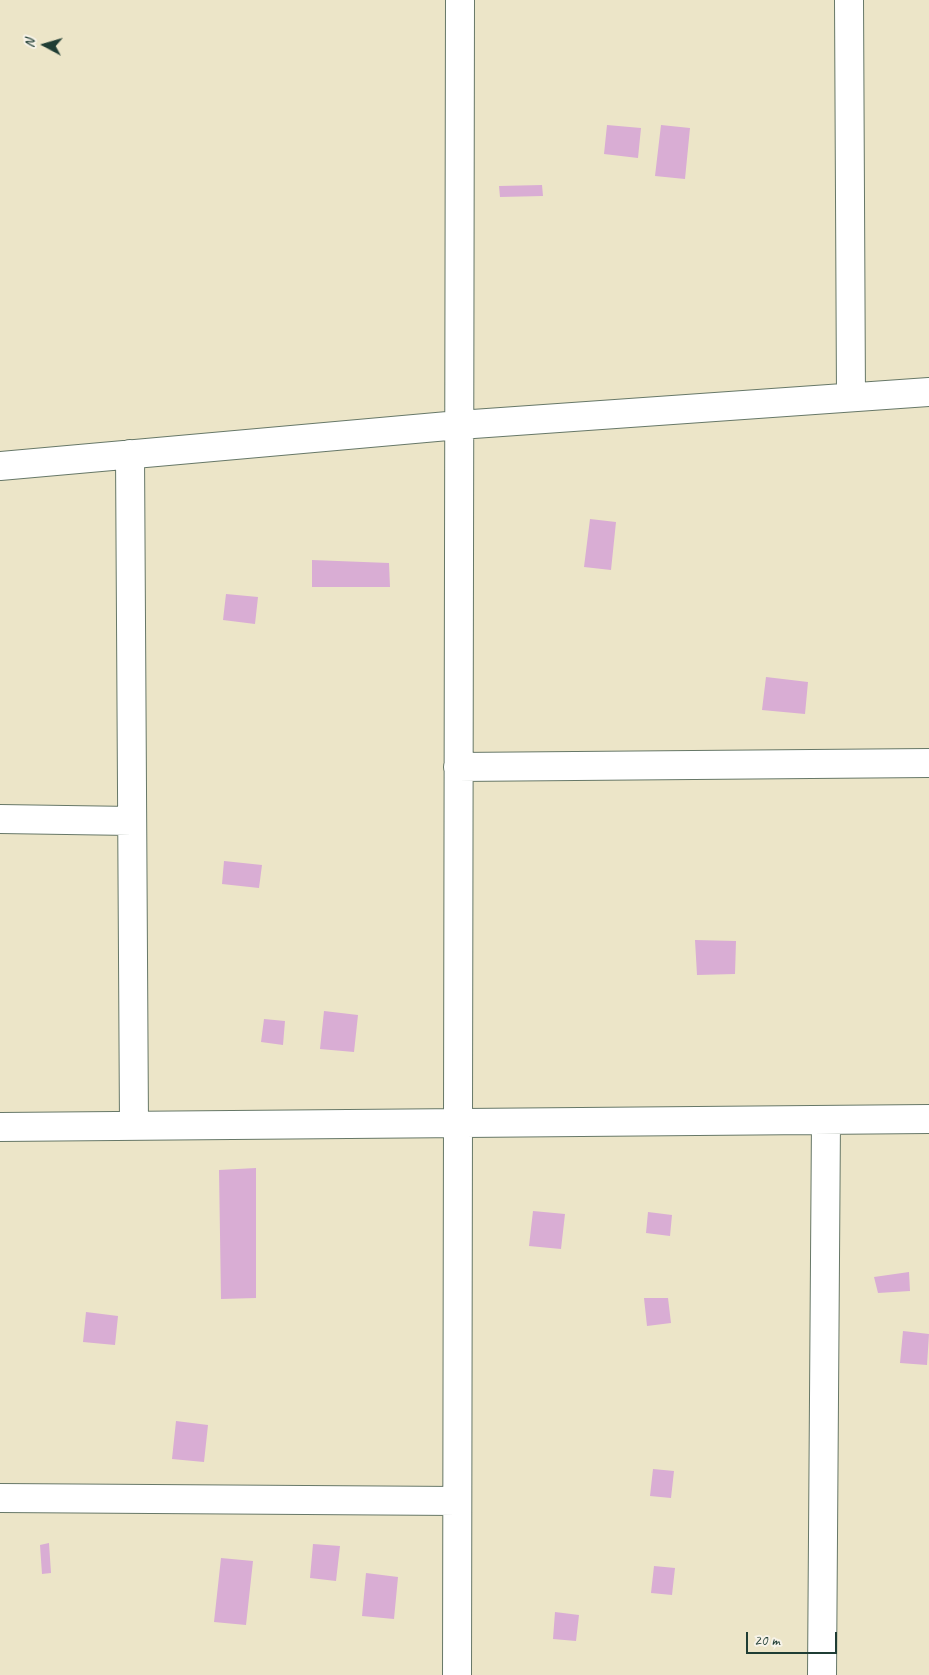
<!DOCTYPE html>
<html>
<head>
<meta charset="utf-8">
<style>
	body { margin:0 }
	#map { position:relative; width:929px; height:1675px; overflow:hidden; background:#ece5c8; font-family:Caveat,sans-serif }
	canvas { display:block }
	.north { position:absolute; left:20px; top:20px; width:50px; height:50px; -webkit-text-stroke:4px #f7f3e8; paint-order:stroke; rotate:276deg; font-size:14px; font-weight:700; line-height:20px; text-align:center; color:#1f3d34 }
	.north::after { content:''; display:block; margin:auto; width:18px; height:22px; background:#1f3d34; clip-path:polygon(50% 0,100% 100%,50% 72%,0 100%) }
	.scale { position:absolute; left:746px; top:1632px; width:91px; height:22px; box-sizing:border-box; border:2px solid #1f3d34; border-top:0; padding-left:6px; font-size:15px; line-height:18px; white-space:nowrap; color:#1f3d34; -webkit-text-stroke:4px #f7f3e8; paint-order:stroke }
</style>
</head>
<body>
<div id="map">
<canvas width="929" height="1675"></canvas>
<div class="north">N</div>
<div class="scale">20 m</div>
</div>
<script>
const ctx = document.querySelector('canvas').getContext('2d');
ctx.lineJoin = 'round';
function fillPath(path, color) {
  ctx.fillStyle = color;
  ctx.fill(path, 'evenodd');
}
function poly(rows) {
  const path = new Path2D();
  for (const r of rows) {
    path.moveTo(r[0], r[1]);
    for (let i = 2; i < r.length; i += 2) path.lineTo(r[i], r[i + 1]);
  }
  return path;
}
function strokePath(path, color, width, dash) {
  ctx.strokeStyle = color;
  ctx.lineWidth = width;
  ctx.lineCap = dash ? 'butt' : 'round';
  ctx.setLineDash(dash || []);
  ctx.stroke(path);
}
const building = poly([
	[607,125,641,128,638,158,604,154],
	[661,125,690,128,685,179,655,176],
	[542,185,543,196,500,197,499,186],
	[590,519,616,522,611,570,584,567],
	[312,560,389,563,390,587,312,587],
	[226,594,258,597,255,624,223,620],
	[766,677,808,682,805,714,762,710],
	[224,861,262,865,259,888,222,884],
	[695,940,736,941,735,974,697,975],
	[324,1011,358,1015,354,1052,320,1049],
	[264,1019,285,1021,283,1045,261,1042],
	[256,1168,256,1298,221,1299,219,1170],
	[533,1211,565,1214,561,1249,529,1246],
	[648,1212,672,1215,670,1236,646,1233],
	[909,1272,910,1291,878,1293,874,1277],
	[644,1298,668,1298,671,1323,647,1326],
	[86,1312,118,1316,115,1345,83,1342],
	[903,1331,929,1334,927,1365,900,1363],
	[176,1421,208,1425,204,1462,172,1459],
	[653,1469,674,1471,671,1498,650,1496],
	[49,1543,51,1573,42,1574,40,1545],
	[313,1544,340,1546,336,1581,310,1578],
	[221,1558,253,1561,246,1625,214,1622],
	[654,1566,675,1568,672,1595,651,1593],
	[366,1573,398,1577,394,1619,362,1616],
	[555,1612,579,1615,576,1641,553,1639]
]);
const minor = poly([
	[849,0,851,397],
	[130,454,134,1126],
	[0,466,459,425,929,392],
	[458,767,929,763],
	[0,819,132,821],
	[0,1127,929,1119],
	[0,1498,457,1501],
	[457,1675,460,0],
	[822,1675,826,1120]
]);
fillPath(building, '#d9add4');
strokePath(minor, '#677868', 30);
strokePath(minor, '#fff', 28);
</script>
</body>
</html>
